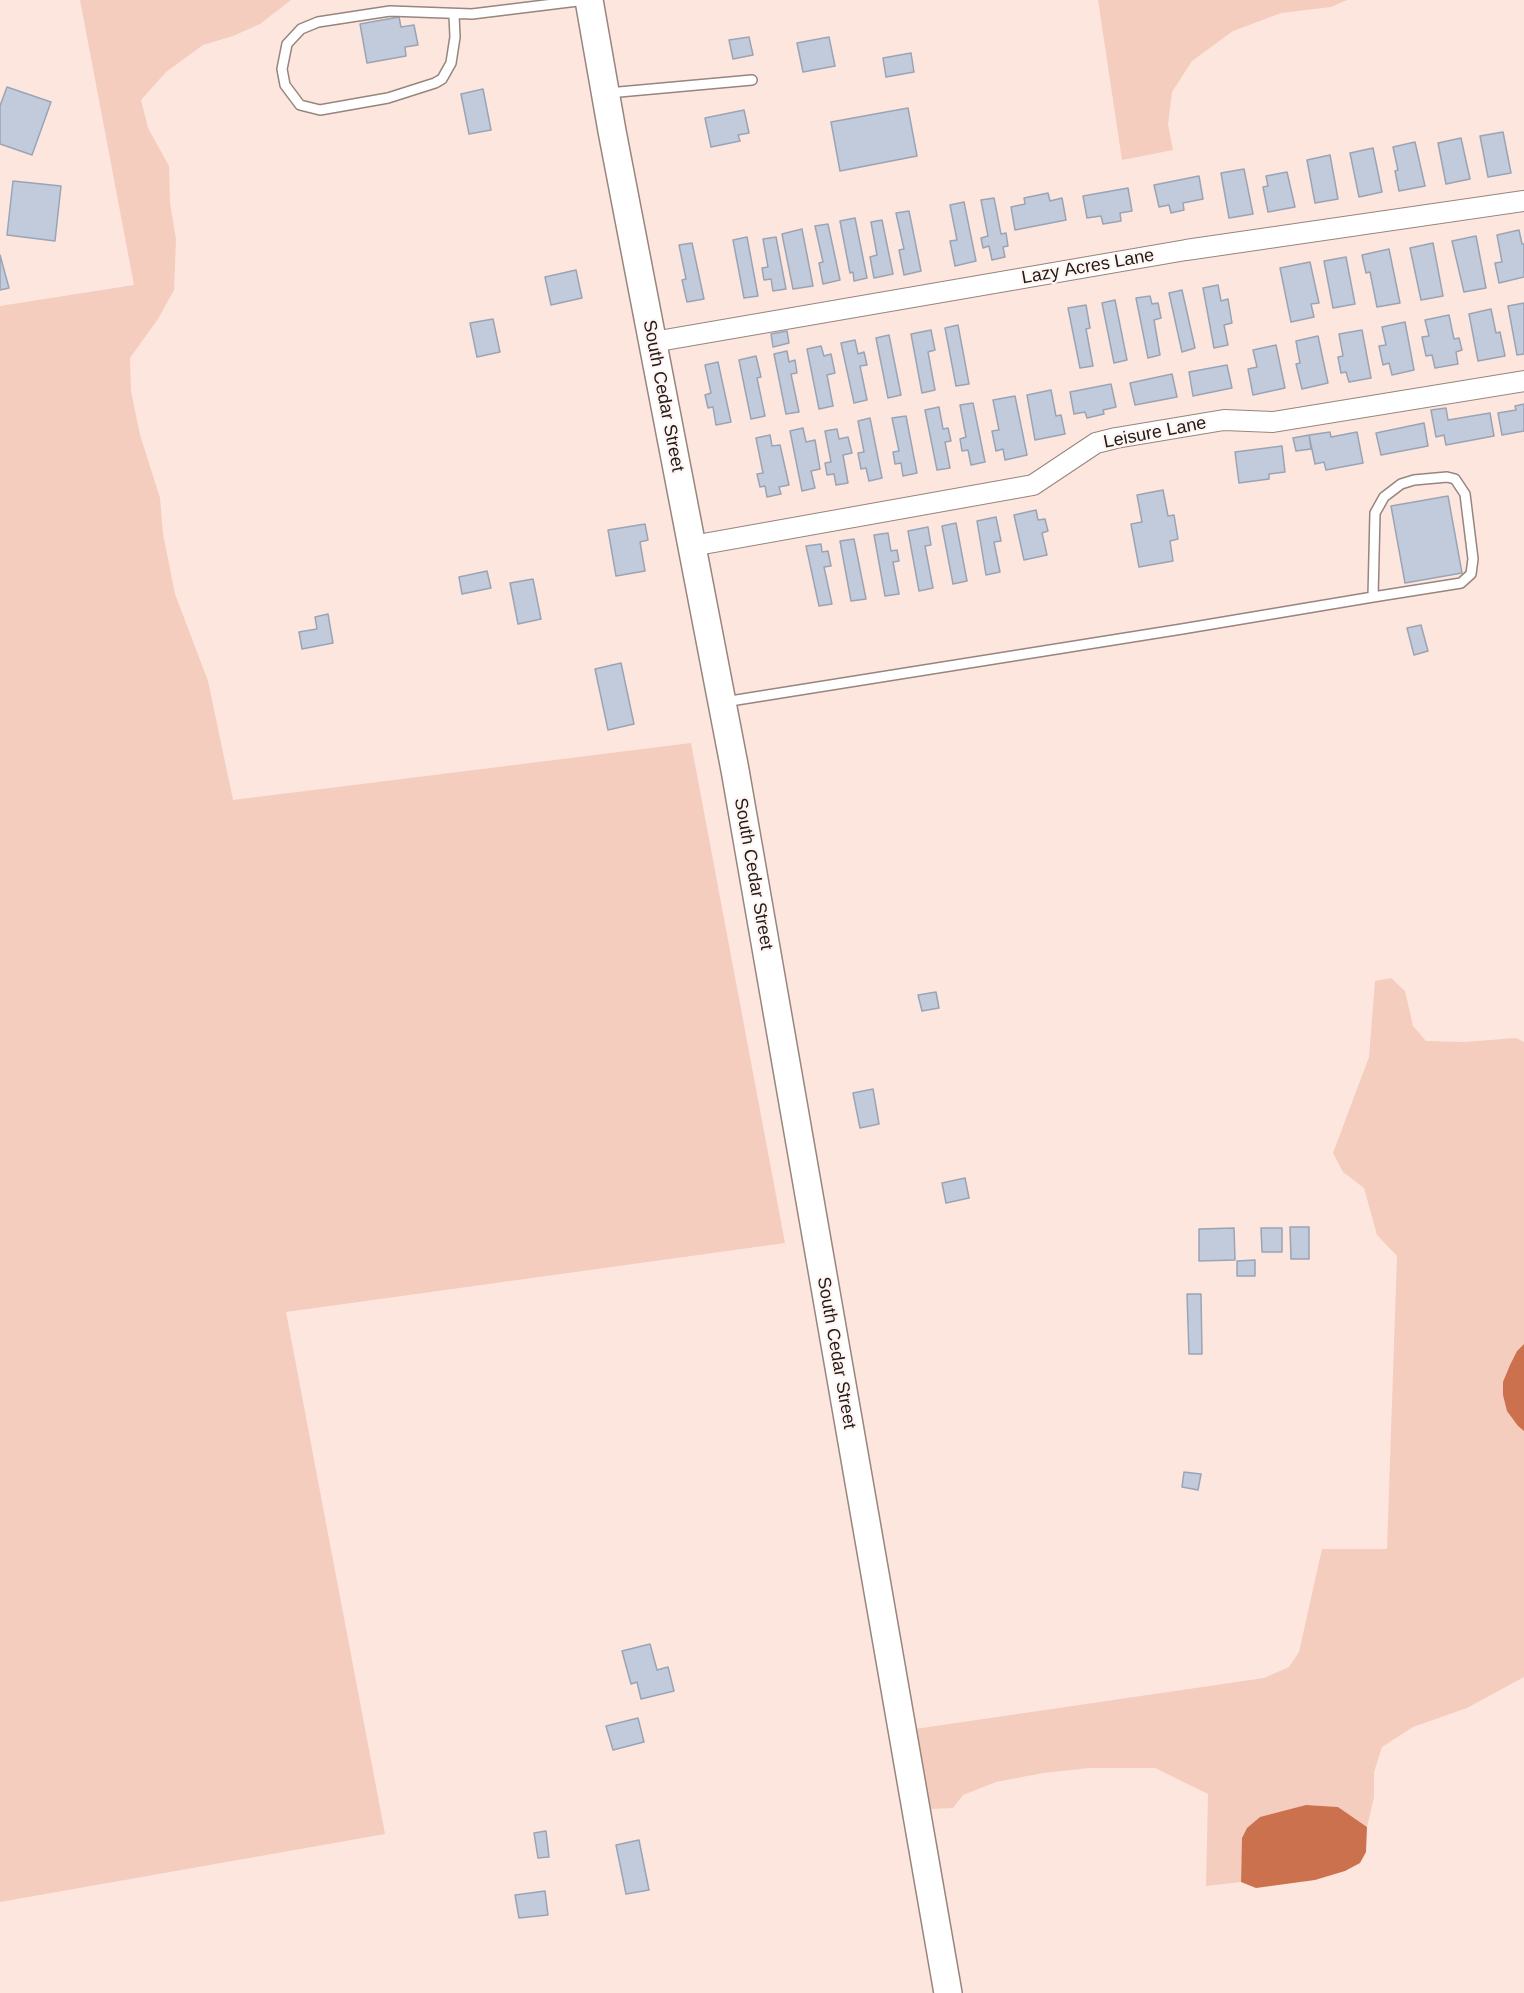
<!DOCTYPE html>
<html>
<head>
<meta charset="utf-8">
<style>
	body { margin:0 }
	canvas { display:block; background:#fce6dd }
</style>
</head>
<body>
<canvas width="1524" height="1993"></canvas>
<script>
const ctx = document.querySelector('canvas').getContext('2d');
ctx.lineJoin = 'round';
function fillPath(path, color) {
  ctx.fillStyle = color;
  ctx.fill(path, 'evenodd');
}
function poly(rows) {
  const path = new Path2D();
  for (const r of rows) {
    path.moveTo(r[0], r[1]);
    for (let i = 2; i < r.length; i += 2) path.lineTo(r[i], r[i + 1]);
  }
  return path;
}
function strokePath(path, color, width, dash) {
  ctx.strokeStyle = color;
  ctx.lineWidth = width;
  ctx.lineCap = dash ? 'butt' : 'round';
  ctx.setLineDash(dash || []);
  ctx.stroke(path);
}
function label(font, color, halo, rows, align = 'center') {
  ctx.font = font + ' Arial,sans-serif';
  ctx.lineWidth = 4.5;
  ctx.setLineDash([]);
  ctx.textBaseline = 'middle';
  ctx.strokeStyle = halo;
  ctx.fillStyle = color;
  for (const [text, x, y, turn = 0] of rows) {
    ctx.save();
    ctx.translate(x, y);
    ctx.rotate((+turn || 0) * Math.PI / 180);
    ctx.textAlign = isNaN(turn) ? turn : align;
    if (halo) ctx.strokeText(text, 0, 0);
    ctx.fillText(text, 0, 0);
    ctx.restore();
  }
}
const green = poly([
	[80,0,291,0,260,24,233,36,203,45,166,72,141,100,148,128,169,166,170,203,176,239,174,290,158,319,130,358,131,391,140,435,160,498,163,534,175,594,208,681,233,800,691,743,785,1243,286,1312,385,1834,0,1902,0,306,134,285],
	[1098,0,1347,0,1331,7,1281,13,1233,31,1192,61,1172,92,1168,124,1173,150,1122,160],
	[1391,978,1405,991,1413,1026,1426,1041,1465,1042,1516,1038,1524,1042,1524,1344,1517,1351,1518,1426,1524,1431,1524,1677,1467,1708,1413,1727,1382,1747,1374,1772,1374,1797,1367,1827,1338,1807,1306,1805,1285,1811,1241,1861,1241,1882,1206,1886,1208,1794,1155,1768,1089,1768,1043,1773,996,1782,963,1795,953,1808,930,1809,915,1729,1264,1678,1289,1667,1299,1652,1322,1549,1387,1549,1397,1256,1377,1235,1364,1188,1343,1172,1333,1153,1369,1057,1375,981]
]);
const water = poly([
	[1524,1344,1524,1431,1518,1426,1507,1411,1503,1395,1503,1382,1510,1365,1517,1351],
	[1306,1805,1338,1807,1367,1827,1366,1852,1360,1863,1345,1871,1315,1880,1256,1888,1241,1882,1242,1838,1247,1828,1260,1817]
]);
const building = poly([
	[399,17,401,27,414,25,418,45,405,47,406,56,367,63,360,24,399,17],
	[749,37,753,55,733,59,729,40,749,37],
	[829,37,835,66,803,72,797,43,829,37],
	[911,53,914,72,886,77,883,58,911,53],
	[7,87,51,102,32,155,0,144,0,106,7,87],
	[483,89,491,130,469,134,461,94,483,89],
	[908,108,917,156,840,171,831,122,908,108],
	[744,110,749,133,738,135,740,141,711,147,705,118,744,110],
	[1503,132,1511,173,1488,177,1480,136,1503,132],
	[1461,138,1470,179,1446,184,1438,143,1461,138],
	[1415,142,1425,186,1399,191,1395,171,1398,170,1393,147,1415,142],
	[1373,148,1382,192,1359,197,1350,153,1373,148],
	[1330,155,1338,199,1315,203,1307,160,1330,155],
	[1244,169,1253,214,1229,218,1221,173,1244,169],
	[1287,172,1295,207,1268,212,1263,187,1268,186,1266,176,1287,172],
	[1199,176,1203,199,1183,203,1184,210,1171,213,1169,205,1159,207,1154,185,1199,176],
	[13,181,61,186,55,241,7,235,13,181],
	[1128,188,1132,211,1120,213,1121,221,1103,224,1101,216,1087,218,1083,196,1128,188],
	[1048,193,1050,201,1062,198,1066,220,1015,230,1011,207,1025,204,1024,198,1048,193],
	[994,198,1001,234,1006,233,1008,246,1003,247,1005,257,992,260,989,246,983,248,981,238,988,236,981,200,994,198],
	[964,202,976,261,955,266,950,241,957,240,950,205,964,202],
	[909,211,921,271,904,275,899,250,904,249,896,213,909,211],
	[855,218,867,278,854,281,853,272,850,273,840,221,855,218],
	[882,220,893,274,874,278,870,257,877,255,871,222,882,220],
	[828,224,840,280,823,284,819,263,823,262,815,226,828,224],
	[802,229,813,286,793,289,782,234,802,229],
	[1519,230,1522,244,1524,244,1524,277,1499,283,1495,263,1502,262,1497,235,1519,230],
	[1476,236,1486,288,1464,292,1452,241,1476,236],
	[747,237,758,296,744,298,733,240,747,237],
	[776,237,786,289,773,291,771,279,764,280,762,268,768,267,763,239,776,237],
	[692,243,704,299,687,302,682,280,686,279,679,245,692,243],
	[1433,243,1443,296,1421,300,1410,248,1433,243],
	[1389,249,1400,303,1377,307,1370,272,1366,273,1362,255,1389,249],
	[0,255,9,288,0,290,0,255],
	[1346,257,1355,304,1333,308,1324,261,1346,257],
	[1310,262,1319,303,1311,304,1314,317,1291,322,1280,268,1310,262],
	[576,270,582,298,551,305,545,277,576,270],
	[1218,285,1221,301,1228,299,1232,323,1224,325,1228,345,1214,348,1203,288,1218,285],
	[1182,290,1195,348,1182,352,1169,293,1182,290],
	[1150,296,1152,304,1158,303,1161,318,1154,320,1160,355,1148,358,1136,298,1150,296],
	[1115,300,1127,360,1114,363,1102,303,1115,300],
	[1524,303,1524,354,1517,355,1508,306,1524,303],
	[1086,305,1090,328,1086,329,1093,366,1080,368,1068,308,1086,305],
	[1491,309,1496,333,1500,332,1505,356,1478,361,1469,314,1491,309],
	[1449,315,1454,339,1459,338,1462,350,1456,352,1458,364,1435,368,1432,355,1426,356,1422,337,1429,336,1425,320,1449,315],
	[493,319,500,352,477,357,470,323,493,319],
	[1405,322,1414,370,1392,375,1389,363,1383,365,1379,346,1386,345,1382,327,1405,322],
	[958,325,969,384,956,386,945,328,958,325],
	[931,330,935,350,928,352,935,390,922,393,911,334,931,330],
	[1362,330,1371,378,1349,382,1346,372,1341,373,1338,357,1343,356,1339,334,1362,330],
	[787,331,789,343,773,347,771,334,787,331],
	[889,335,901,395,888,398,876,338,889,335],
	[1318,336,1328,383,1302,389,1296,364,1300,363,1296,341,1318,336],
	[855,340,858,354,864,352,867,365,860,366,867,400,854,403,841,343,855,340],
	[1276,345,1285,388,1253,395,1248,369,1257,367,1253,350,1276,345],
	[821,346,824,356,831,354,835,373,827,375,833,406,819,409,807,349,821,346],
	[787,351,789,362,795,360,797,373,791,374,799,412,786,414,774,354,787,351],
	[756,356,761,377,757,378,765,416,751,419,739,360,756,356],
	[718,362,731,422,716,425,713,407,708,408,705,395,711,393,705,365,718,362],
	[1227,365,1232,388,1193,396,1189,372,1227,365],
	[1172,374,1177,397,1135,405,1130,383,1172,374],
	[1111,384,1116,407,1103,410,1104,414,1087,418,1085,412,1074,414,1070,392,1111,384],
	[1051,390,1056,416,1061,415,1065,434,1035,440,1027,395,1051,390],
	[1015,396,1027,455,1005,460,1003,449,996,451,992,431,999,430,993,400,1015,396],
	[973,403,985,462,971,465,968,450,962,451,960,439,966,437,960,405,973,403],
	[1524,404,1524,431,1502,435,1498,413,1516,410,1515,406,1524,404],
	[939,407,943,429,948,428,951,441,945,442,950,468,937,470,925,410,939,407],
	[1446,408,1448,420,1490,413,1494,436,1446,445,1444,435,1436,437,1431,410,1446,408],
	[906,416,917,473,903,476,901,463,895,464,893,452,899,451,892,418,906,416],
	[870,418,882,478,869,481,866,468,861,469,858,453,864,452,858,421,870,418],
	[1424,423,1428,446,1381,455,1376,433,1424,423],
	[803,428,806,442,815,440,820,469,811,471,815,488,802,491,790,431,803,428],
	[837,429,839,439,848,437,852,453,843,455,848,483,836,485,834,474,827,475,825,463,831,462,825,431,837,429],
	[1330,432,1331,437,1357,432,1363,463,1326,470,1324,462,1315,464,1309,435,1330,432],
	[770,435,772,446,780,445,789,485,779,487,781,494,767,497,765,486,760,487,757,474,763,473,756,438,770,435],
	[1309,435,1311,449,1296,451,1293,438,1309,435],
	[1282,446,1285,472,1269,474,1269,479,1239,483,1235,452,1282,446],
	[1163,490,1168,516,1174,515,1178,539,1170,541,1173,561,1139,567,1131,524,1142,522,1137,495,1163,490],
	[1448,496,1462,573,1405,583,1391,506,1448,496],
	[1036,510,1038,520,1045,519,1048,531,1042,533,1047,555,1024,560,1014,515,1036,510],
	[996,517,1001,541,994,542,1000,572,986,575,977,521,996,517],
	[956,523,967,581,953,584,942,526,956,523],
	[645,524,648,540,640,542,645,571,616,576,608,530,645,524],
	[928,527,931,545,925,546,933,588,919,591,908,531,928,527],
	[888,533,891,551,897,550,899,561,893,562,899,594,885,596,874,535,888,533],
	[854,539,866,599,851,601,840,541,854,539],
	[821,544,822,552,828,551,831,566,824,567,832,604,819,606,806,546,821,544],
	[487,571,491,588,462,594,459,577,487,571],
	[533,579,541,619,518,624,510,583,533,579],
	[328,614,333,643,302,649,299,632,317,629,315,617,328,614],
	[1421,625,1428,651,1414,655,1407,628,1421,625],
	[621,663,634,724,608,730,595,669,621,663],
	[936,992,939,1008,922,1011,918,995,936,992],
	[873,1089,879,1124,860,1128,853,1093,873,1089],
	[965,1178,969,1198,946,1203,942,1183,965,1178],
	[1290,1227,1309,1227,1309,1259,1291,1259,1290,1227],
	[1234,1228,1235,1260,1199,1261,1199,1229,1234,1228],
	[1261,1228,1282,1228,1282,1252,1262,1252,1261,1228],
	[1255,1260,1255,1276,1237,1276,1237,1261,1255,1260],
	[1187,1294,1201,1294,1202,1354,1189,1354,1187,1294],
	[1184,1472,1201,1474,1198,1490,1182,1487,1184,1472],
	[650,1644,657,1670,668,1667,674,1691,641,1699,637,1682,631,1684,622,1651,650,1644],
	[638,1718,644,1742,613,1750,606,1726,638,1718],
	[546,1831,549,1857,538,1858,534,1833,546,1831],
	[639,1840,649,1890,626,1894,616,1845,639,1840],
	[545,1891,548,1915,519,1918,515,1895,545,1891]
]);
const lane = poly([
	[454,15,455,37,451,63,442,79,435,83,388,98,320,110,300,105,285,85,282,69,287,44,301,29,318,22,390,11,472,14,586,0],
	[608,93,752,80],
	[724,702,1182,629,1373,597,1461,583,1471,574,1473,559,1465,494,1455,479,1447,477,1414,480,1401,484,1384,497,1375,513,1373,597]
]);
const street = poly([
	[653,342,1186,250,1524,201],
	[692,546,1033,485,1096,443,1116,438,1224,420,1273,422,1524,381]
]);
const secondary = poly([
	[589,0,612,131,735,770,948,1993]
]);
const streetNames = [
	["Lazy Acres Lane",1088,267,-10],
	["South Cedar Street",663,396,79],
	["Leisure Lane",1155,433,-11],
	["South Cedar Street",753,874,80],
	["South Cedar Street",836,1353,80]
];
fillPath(green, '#f4cdbf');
fillPath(water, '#cc714d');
fillPath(building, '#c1cbdc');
strokePath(building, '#9ba4b5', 1.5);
strokePath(lane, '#98857d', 12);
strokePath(street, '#98857d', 22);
strokePath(secondary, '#98857d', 30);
strokePath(lane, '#fff', 9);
strokePath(street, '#fff', 20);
strokePath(secondary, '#fff', 27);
label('18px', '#231b18', '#fff6f3', streetNames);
</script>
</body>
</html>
